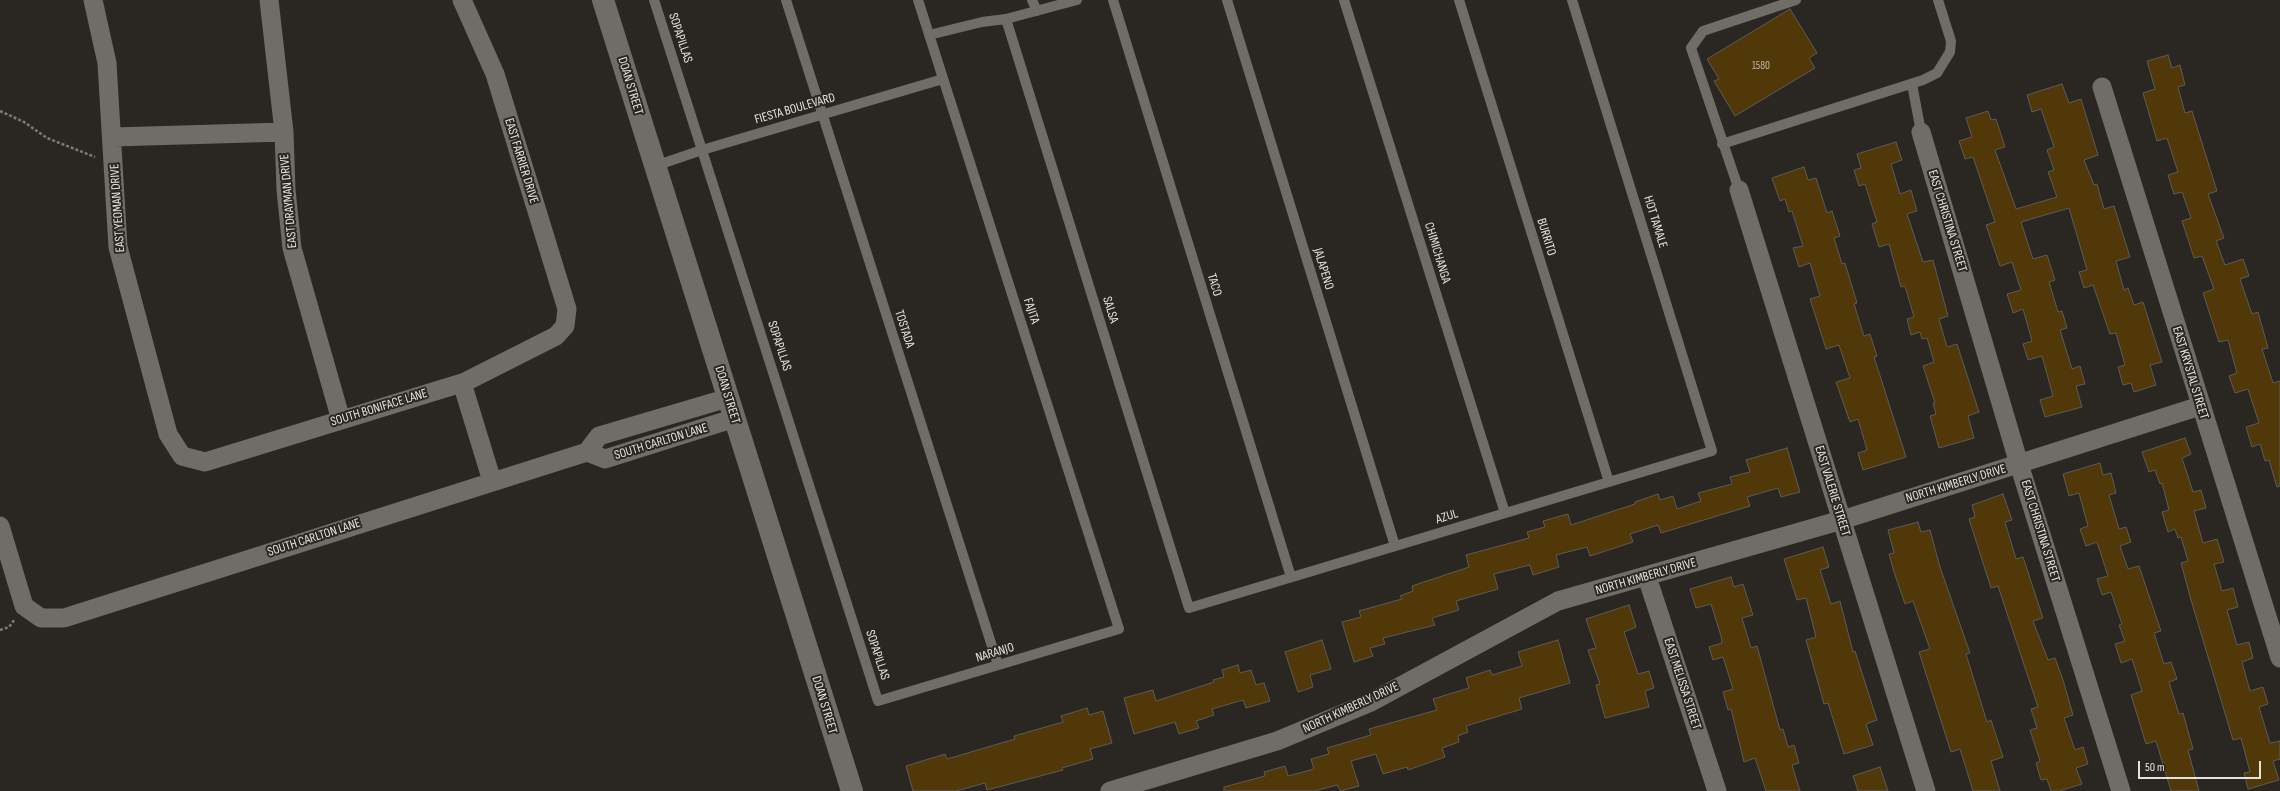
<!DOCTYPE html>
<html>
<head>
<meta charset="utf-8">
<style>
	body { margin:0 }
	#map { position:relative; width:2280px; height:791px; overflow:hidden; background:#2a2723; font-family:"Sofia Sans Condensed",sans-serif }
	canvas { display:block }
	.scale { position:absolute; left:2138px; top:761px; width:123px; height:18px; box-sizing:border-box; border:2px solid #e5e3e0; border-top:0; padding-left:5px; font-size:12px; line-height:14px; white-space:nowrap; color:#e5e3e0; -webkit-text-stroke:3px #2a2723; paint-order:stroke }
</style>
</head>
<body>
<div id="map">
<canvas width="2280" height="791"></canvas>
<div class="scale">50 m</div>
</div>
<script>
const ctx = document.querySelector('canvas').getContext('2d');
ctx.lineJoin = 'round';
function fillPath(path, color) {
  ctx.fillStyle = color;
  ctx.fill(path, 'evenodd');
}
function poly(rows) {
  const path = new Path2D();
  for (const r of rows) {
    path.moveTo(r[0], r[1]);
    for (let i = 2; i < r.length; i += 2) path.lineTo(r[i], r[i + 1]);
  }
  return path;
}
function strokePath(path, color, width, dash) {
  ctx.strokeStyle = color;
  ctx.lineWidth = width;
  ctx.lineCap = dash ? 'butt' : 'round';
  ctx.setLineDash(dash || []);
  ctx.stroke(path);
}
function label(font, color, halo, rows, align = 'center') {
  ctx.font = font + ' "Sofia Sans Condensed",sans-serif';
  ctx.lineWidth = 4;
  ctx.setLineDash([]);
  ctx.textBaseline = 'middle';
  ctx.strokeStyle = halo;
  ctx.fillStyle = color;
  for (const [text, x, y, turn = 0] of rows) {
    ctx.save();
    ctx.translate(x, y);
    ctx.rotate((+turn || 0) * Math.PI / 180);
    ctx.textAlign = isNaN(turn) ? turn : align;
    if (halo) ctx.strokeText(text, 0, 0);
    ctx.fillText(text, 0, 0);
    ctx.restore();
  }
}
const building = poly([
	[1790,9,1817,53,1809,58,1815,68,1735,116,1714,81,1719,79,1707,59,1790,9],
	[2168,55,2172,68,2180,65,2185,85,2178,87,2185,113,2192,111,2217,191,2208,194,2224,238,2216,241,2225,265,2243,259,2249,276,2240,279,2252,314,2258,312,2268,348,2262,349,2273,383,2280,381,2280,486,2277,487,2269,460,2265,461,2260,444,2252,447,2246,427,2259,423,2248,389,2235,393,2229,376,2237,373,2228,340,2219,342,2203,293,2214,289,2202,256,2194,258,2182,221,2191,218,2182,192,2174,194,2168,175,2178,172,2167,138,2157,141,2143,93,2155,89,2147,61,2168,55],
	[2062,84,2069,103,2081,99,2098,155,2084,160,2094,185,2097,184,2104,209,2114,206,2130,257,2116,261,2124,290,2128,288,2134,305,2143,302,2162,362,2150,365,2156,385,2134,392,2131,383,2123,385,2118,367,2125,365,2116,333,2110,334,2093,285,2084,288,2079,272,2087,270,2069,208,2021,222,2033,259,2047,255,2055,280,2049,282,2058,312,2062,311,2067,328,2060,330,2072,369,2080,366,2085,384,2076,386,2082,407,2045,417,2040,400,2053,396,2042,356,2028,360,2023,344,2032,341,2023,309,2013,313,2007,294,2021,290,2012,262,2000,266,1986,225,1995,222,1973,157,1965,159,1959,141,1972,137,1966,118,1988,111,1991,120,1996,119,2005,147,1995,150,2016,209,2057,197,2048,172,2054,170,2047,150,2054,147,2041,109,2032,112,2027,95,2062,84],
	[1896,142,1902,160,1891,164,1900,194,1911,190,1917,211,1907,214,1923,262,1933,260,1948,316,1939,319,1947,347,1957,344,1979,412,1968,416,1974,438,1939,448,1930,416,1936,414,1933,403,1935,403,1923,366,1934,362,1927,338,1922,339,1920,332,1911,335,1907,319,1914,317,1905,286,1901,287,1889,244,1879,247,1872,224,1877,222,1865,184,1859,186,1854,170,1861,168,1857,154,1896,142],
	[1804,167,1808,180,1816,178,1827,213,1832,211,1840,236,1834,238,1842,264,1845,263,1857,303,1854,304,1864,336,1870,334,1877,356,1874,357,1906,457,1863,470,1858,453,1867,450,1858,419,1850,422,1836,382,1850,378,1839,345,1826,349,1810,299,1820,296,1810,263,1799,267,1793,248,1803,246,1792,211,1789,212,1785,199,1780,201,1772,178,1804,167],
	[2185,438,2191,454,2182,458,2193,492,2201,490,2206,508,2194,511,2203,543,2217,539,2224,562,2214,564,2222,591,2233,588,2238,607,2227,610,2237,645,2249,642,2253,658,2242,662,2250,691,2263,687,2268,704,2259,707,2270,743,2280,741,2280,759,2273,761,2279,780,2248,789,2244,773,2250,772,2241,738,2233,740,2191,600,2181,563,2188,561,2181,537,2178,538,2175,529,2168,532,2162,512,2169,510,2162,483,2160,484,2155,470,2149,472,2142,452,2185,438],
	[1787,448,1800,492,1781,497,1778,488,1747,497,1750,506,1661,533,1658,525,1630,534,1633,542,1590,556,1587,547,1556,555,1559,567,1533,575,1530,565,1494,574,1498,589,1456,601,1459,610,1432,618,1435,625,1383,638,1385,644,1370,648,1373,656,1354,662,1342,622,1361,617,1359,611,1402,599,1400,596,1413,591,1412,586,1469,567,1466,555,1529,538,1527,532,1545,527,1543,521,1568,514,1571,525,1635,504,1635,502,1658,494,1660,500,1673,496,1677,509,1701,501,1698,493,1732,484,1730,477,1750,472,1746,460,1787,448],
	[2100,463,2103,475,2111,473,2116,493,2109,495,2119,529,2126,527,2131,542,2120,546,2128,569,2139,566,2161,631,2154,633,2164,664,2171,662,2177,679,2169,682,2179,714,2183,713,2193,749,2188,750,2199,791,2171,791,2156,741,2146,744,2131,695,2142,691,2132,659,2121,663,2115,644,2125,641,2119,625,2122,624,2111,592,2102,595,2097,579,2108,576,2097,542,2086,546,2080,529,2088,526,2079,493,2069,496,2063,474,2100,463],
	[2003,494,2012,520,2005,522,2016,559,2023,557,2043,618,2033,621,2048,660,2055,658,2063,680,2073,715,2064,718,2075,750,2083,747,2088,764,2076,768,2082,784,2059,791,2051,791,2047,779,2041,780,2036,763,2040,761,2030,730,2037,728,2031,709,2038,707,1998,586,1991,588,1969,519,1975,517,1972,505,2003,494],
	[1918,522,1921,532,1930,530,1940,567,1970,653,1966,654,1987,722,1991,720,2003,757,1991,761,2000,791,1973,791,1960,749,1951,752,1919,652,1930,649,1913,601,1905,604,1894,572,1889,554,1894,553,1888,530,1918,522],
	[1823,547,1829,567,1820,570,1831,604,1840,601,1853,652,1855,651,1877,720,1866,724,1873,745,1844,754,1828,703,1824,704,1806,640,1816,637,1806,598,1797,600,1784,559,1823,547],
	[1731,577,1734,587,1743,584,1753,615,1742,618,1751,648,1757,646,1780,730,1783,729,1788,747,1794,745,1799,763,1792,765,1800,791,1766,791,1755,758,1744,762,1731,709,1728,710,1723,692,1733,689,1723,657,1713,660,1709,647,1722,643,1721,636,1711,604,1696,608,1690,589,1731,577],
	[1629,605,1636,627,1624,632,1638,674,1649,671,1654,688,1645,691,1649,707,1605,718,1596,685,1600,684,1588,650,1596,648,1586,619,1629,605],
	[1322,640,1331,669,1310,675,1313,687,1298,692,1285,652,1322,640],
	[1558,640,1570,683,1519,698,1522,709,1466,726,1468,732,1458,736,1459,742,1442,748,1445,757,1408,770,1407,767,1383,774,1376,754,1351,761,1359,786,1341,791,1337,785,1314,791,1224,791,1224,787,1265,776,1264,772,1285,766,1288,776,1314,769,1311,759,1329,754,1327,748,1371,735,1369,729,1437,710,1433,699,1469,688,1466,678,1490,670,1492,675,1522,666,1518,652,1558,640],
	[1238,665,1240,673,1251,670,1256,685,1264,683,1270,701,1246,708,1243,700,1212,709,1214,715,1196,721,1199,728,1179,734,1175,722,1134,734,1124,698,1153,690,1156,701,1214,682,1213,680,1224,677,1222,670,1238,665],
	[1087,708,1089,715,1103,711,1112,743,1090,749,1093,759,1062,768,1063,770,987,790,985,783,956,791,913,791,906,766,945,754,947,759,1015,739,1014,736,1063,722,1061,716,1087,708],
	[1880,767,1888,791,1858,791,1853,776,1880,767]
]);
const path = poly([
	[0,111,24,122,47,138,95,157],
	[0,630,9,627,15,619]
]);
const service = poly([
	[654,0,878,701,1119,629,918,0],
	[786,0,998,665],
	[1032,0,1037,11],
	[1113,0,1291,577],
	[1227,0,1395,546],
	[1344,0,1505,513],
	[1459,0,1609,482],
	[1006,19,1189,608,1712,451,1572,0],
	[929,35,982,22,1006,19,1077,0],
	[1912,84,1921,132],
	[1722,144,1923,80,1937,73,1950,52,1951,41,1938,0],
	[655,166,702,150,943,79],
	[1739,190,1691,48,1703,31,1796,0]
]);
const minor = poly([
	[93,0,107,63,118,247,168,434,182,456,205,462,465,382,556,336,565,326,567,309,495,74,462,0],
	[269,0,284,132,286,190,292,248,341,420],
	[2102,87,2280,658],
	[1921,132,2019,464,2121,791],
	[113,137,284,132],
	[1739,190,1926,791],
	[462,383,492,481],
	[587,452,605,459,735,418],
	[0,526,24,606,41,618,64,618,587,452,599,436,728,398],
	[1647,577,1717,791],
	[1110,791,1277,741,1371,702,1558,601,1842,520,2200,406]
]);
const tertiary = poly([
	[603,0,852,791]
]);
const numberNames = [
	["1580",1761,66]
];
const streetNames = [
	["SOPAPILLAS",680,38,72],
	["DOAN STREET",630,86,73],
	["FIESTA BOULEVARD",795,109,-16],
	["EAST FARRIER DRIVE",521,161,73],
	["EAST DRAYMAN DRIVE",289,201,-95],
	["EAST YEOMAN DRIVE",118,208,-94],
	["EAST CHRISTINA STREET",1947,221,73],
	["HOT TAMALE",1655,222,73],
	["BURRITO",1546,237,73],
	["CHIMICHANGA",1437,253,73],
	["JALAPENO",1323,269,73],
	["TACO",1214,285,73],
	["SALSA",1110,310,73],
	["FAJITA",1031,311,72],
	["TOSTADA",904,329,72],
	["SOPAPILLAS",779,346,72],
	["EAST KRYSTAL STREET",2190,373,73],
	["DOAN STREET",727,395,73],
	["SOUTH BONIFACE LANE",379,408,-17],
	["SOUTH CARLTON LANE",661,442,-17],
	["NORTH KIMBERLY DRIVE",1956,484,-17],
	["EAST VALERIE STREET",1832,491,73],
	["AZUL",1447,517,-17],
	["EAST CHRISTINA STREET",2040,531,73],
	["SOUTH CARLTON LANE",314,538,-18],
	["NORTH KIMBERLY DRIVE",1646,577,-16],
	["NARANJO",995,653,-17],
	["SOPAPILLAS",877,655,72],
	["EAST MELISSA STREET",1682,684,72],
	["DOAN STREET",824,705,73],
	["NORTH KIMBERLY DRIVE",1351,708,-25]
];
fillPath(building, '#513809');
strokePath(building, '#5e5b56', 1);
strokePath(path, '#7c7976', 2.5, [3, 2]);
strokePath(service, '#706d68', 10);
strokePath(minor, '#706d68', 19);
strokePath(tertiary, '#706d68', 22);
label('11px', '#c0b8aa', null, numberNames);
label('13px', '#e5e3e0', '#2a2723', streetNames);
</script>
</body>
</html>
